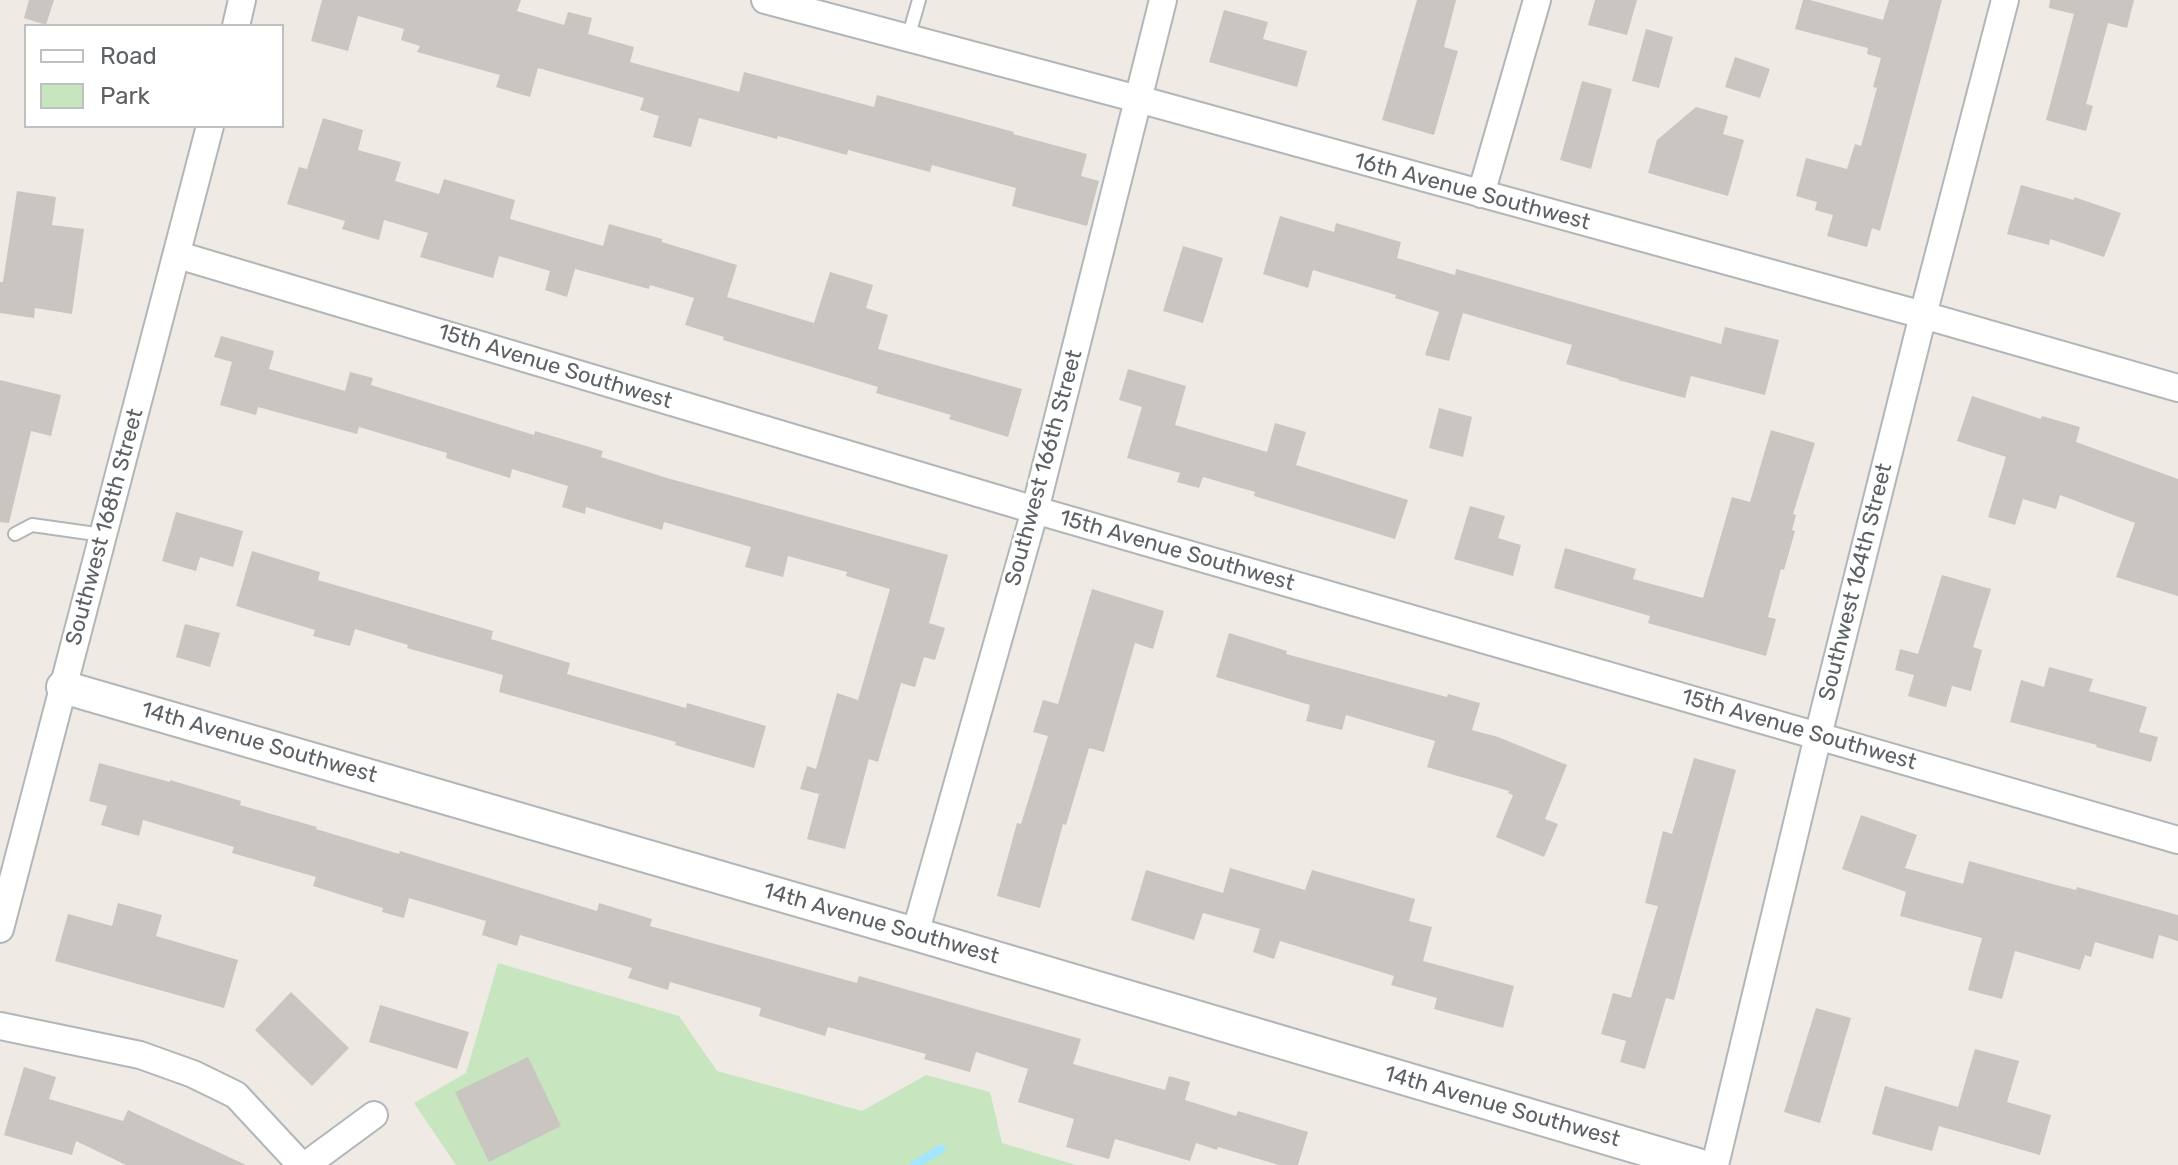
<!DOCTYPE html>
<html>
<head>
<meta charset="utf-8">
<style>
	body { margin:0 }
	#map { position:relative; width:2178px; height:1165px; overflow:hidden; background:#efeae4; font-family:Rubik,sans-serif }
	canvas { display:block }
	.legend { position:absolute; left:24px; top:24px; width:260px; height:104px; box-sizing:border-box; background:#fff; border:2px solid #bec0c1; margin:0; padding:10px 14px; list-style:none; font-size:24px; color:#5c6165 }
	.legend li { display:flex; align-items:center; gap:16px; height:40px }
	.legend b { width:40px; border:2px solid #bec0c1 }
</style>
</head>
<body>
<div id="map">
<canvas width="2178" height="1165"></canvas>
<ul class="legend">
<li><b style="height:10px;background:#fff"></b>Road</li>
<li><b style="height:22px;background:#c7e6c0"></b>Park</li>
</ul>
</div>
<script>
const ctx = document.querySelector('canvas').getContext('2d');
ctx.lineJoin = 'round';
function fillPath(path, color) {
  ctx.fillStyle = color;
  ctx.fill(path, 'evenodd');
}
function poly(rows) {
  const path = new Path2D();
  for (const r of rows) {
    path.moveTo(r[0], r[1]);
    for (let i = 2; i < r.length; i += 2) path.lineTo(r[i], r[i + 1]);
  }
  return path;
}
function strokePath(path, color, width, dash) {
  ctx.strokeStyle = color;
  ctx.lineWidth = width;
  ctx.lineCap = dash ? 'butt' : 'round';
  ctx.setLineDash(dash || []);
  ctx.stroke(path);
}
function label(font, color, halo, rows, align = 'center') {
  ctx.font = font + ' Rubik,sans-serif';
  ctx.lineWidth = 6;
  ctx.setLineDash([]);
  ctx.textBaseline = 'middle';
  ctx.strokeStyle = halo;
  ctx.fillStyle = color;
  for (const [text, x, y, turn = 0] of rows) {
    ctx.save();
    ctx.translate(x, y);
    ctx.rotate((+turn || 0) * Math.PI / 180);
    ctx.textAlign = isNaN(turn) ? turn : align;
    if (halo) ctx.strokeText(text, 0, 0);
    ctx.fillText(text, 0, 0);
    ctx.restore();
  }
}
const green = poly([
	[498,963,679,1016,717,1071,862,1111,926,1075,990,1092,1002,1143,1076,1165,456,1165,414,1103,466,1073]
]);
const stream = poly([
	[914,1165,941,1149]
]);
const building = poly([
	[29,0,54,0,46,25,24,18],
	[322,0,521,0,517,11,564,25,568,12,592,18,588,34,634,47,630,62,739,92,744,72,874,107,877,95,1014,132,1013,134,1087,154,1081,176,1099,181,1087,226,1012,206,1016,188,932,165,930,172,848,150,847,155,778,136,777,139,699,118,691,147,653,137,659,116,640,110,644,98,538,68,530,97,496,87,500,75,417,52,420,46,401,40,404,29,358,16,348,51,311,41],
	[1417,0,1456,0,1444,47,1458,51,1434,135,1382,120],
	[1595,0,1637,0,1627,35,1588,25],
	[1803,0,1810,0,1883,20,1889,0,1942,0,1880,231,1872,228,1867,247,1827,236,1833,215,1815,210,1817,202,1796,196,1806,158,1847,169,1855,144,1861,146,1877,88,1873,87,1881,58,1867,54,1868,48,1795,29],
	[2050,0,2134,0,2127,28,2108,23,2086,104,2093,106,2086,131,2046,120,2074,14,2049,8],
	[1224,10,1268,22,1263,39,1307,51,1297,87,1209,62],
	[1646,29,1673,37,1659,88,1632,81],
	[1735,57,1770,69,1760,98,1725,87],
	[1582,81,1612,89,1591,169,1560,160],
	[1696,107,1728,116,1723,134,1744,140,1728,196,1648,173,1657,140],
	[323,118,363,130,358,150,401,162,395,181,439,194,444,179,515,200,510,219,603,246,609,224,662,239,662,242,737,265,727,297,814,323,830,272,873,285,866,308,888,315,878,349,1022,389,1008,437,949,419,951,415,876,393,878,387,723,340,724,337,685,325,694,298,650,285,649,289,575,269,567,297,545,290,550,271,499,256,493,278,420,257,428,233,384,220,379,240,342,229,345,221,287,204,299,167,307,169],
	[2021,185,2074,200,2074,197,2121,213,2104,257,2050,239,2049,245,2007,234],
	[17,191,56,197,52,225,84,229,72,314,35,308,34,318,0,313,0,282,3,282],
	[1280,216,1334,232,1336,223,1401,242,1397,258,1455,275,1456,269,1721,344,1725,327,1779,340,1765,395,1691,376,1685,398,1618,380,1619,379,1566,364,1572,345,1463,313,1449,361,1425,355,1439,312,1395,298,1396,295,1313,270,1308,288,1263,274],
	[1183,246,1223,258,1203,323,1163,311],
	[221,336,274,351,269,369,345,391,350,372,373,378,371,385,534,435,535,431,603,451,601,457,667,478,948,555,929,623,945,628,935,660,924,657,915,687,901,683,878,762,869,759,845,849,807,839,819,794,800,789,807,766,816,769,837,693,858,700,890,589,846,576,847,572,788,556,783,577,745,567,751,547,664,522,662,530,586,507,585,514,562,507,568,486,512,469,510,478,446,458,447,453,359,427,357,434,258,407,256,415,220,405,232,362,214,357],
	[1128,369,1186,386,1175,425,1267,452,1275,423,1306,432,1296,465,1408,500,1395,539,1254,496,1255,492,1203,477,1199,488,1177,482,1180,473,1127,458,1142,407,1119,400],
	[0,380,61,395,51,436,31,431,9,523,0,522],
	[1972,396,2041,419,2042,416,2080,427,2076,442,2178,479,2178,596,2116,577,2135,523,2060,495,2056,509,2023,499,2015,525,1988,517,2006,457,1957,441],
	[1439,408,1472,417,1463,457,1429,448],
	[1771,430,1815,443,1793,514,1796,515,1792,530,1795,531,1784,570,1781,569,1768,617,1776,619,1766,656,1648,623,1650,616,1554,588,1565,548,1636,569,1633,579,1703,598,1732,497,1750,502],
	[1470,506,1505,516,1498,538,1521,545,1513,576,1454,559],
	[176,512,243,531,233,567,200,557,196,571,162,561],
	[252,551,320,572,318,580,493,631,491,639,570,663,567,674,686,708,687,703,766,726,754,768,675,745,676,742,499,692,503,675,407,648,408,645,355,629,350,646,313,636,315,630,236,606],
	[1942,575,1991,589,1973,647,1982,650,1971,691,1952,686,1946,707,1908,696,1914,675,1895,670,1900,649,1918,654],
	[1092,589,1164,611,1153,649,1135,643,1104,752,1089,748,1066,825,1063,824,1040,908,997,896,1017,823,1021,824,1048,736,1033,732,1043,700,1058,704],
	[185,624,220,633,210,667,176,657],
	[1229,633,1287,651,1286,654,1447,697,1448,694,1480,703,1472,730,1498,737,1567,765,1545,819,1558,824,1544,857,1496,837,1513,795,1508,793,1509,791,1427,767,1435,741,1346,715,1342,730,1306,721,1310,705,1216,677],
	[2049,667,2093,679,2089,691,2147,707,2139,732,2158,737,2151,762,2096,747,2097,745,2010,722,2021,680,2044,687],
	[1694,758,1736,770,1674,1000,1666,998,1645,1069,1620,1062,1626,1041,1601,1034,1613,993,1631,998,1658,906,1645,903,1663,831,1672,834],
	[99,763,170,782,170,780,241,801,240,805,317,827,316,829,399,854,400,851,597,911,599,903,652,919,650,926,857,983,859,976,1081,1039,1073,1064,1165,1090,1169,1076,1190,1082,1185,1100,1236,1116,1238,1111,1308,1132,1298,1165,1279,1165,1218,1147,1217,1150,1196,1143,1190,1161,1115,1139,1109,1159,1066,1147,1074,1119,1018,1102,1028,1069,976,1052,970,1072,924,1059,926,1054,828,1027,825,1036,759,1016,761,1008,670,982,668,990,628,978,632,968,520,935,517,946,482,935,486,921,409,898,404,918,382,912,383,908,313,886,316,877,232,853,234,847,143,820,139,836,101,825,107,806,89,801],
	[1861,815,1917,835,1905,868,1963,884,1969,861,2056,885,2076,890,2077,887,2178,915,2178,941,2159,935,2153,959,2095,942,2091,957,2085,955,2080,970,2015,951,2002,999,1968,990,1982,938,1900,916,1906,892,1842,869],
	[1230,868,1305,890,1312,870,1415,899,1409,921,1432,927,1423,961,1514,986,1503,1028,1434,1009,1437,998,1391,985,1394,976,1280,941,1274,959,1253,952,1260,929,1203,913,1194,940,1131,920,1146,870,1223,893],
	[118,903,162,915,156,936,238,960,224,1008,55,961,68,914,112,926],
	[291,992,349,1048,312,1086,255,1030],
	[380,1005,469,1032,457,1069,369,1042],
	[1816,1008,1851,1018,1820,1123,1784,1112],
	[1975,1049,2019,1061,2007,1102,2051,1115,2040,1155,1939,1126,1932,1151,1872,1134,1885,1086,1958,1107],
	[528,1057,561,1126,489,1162,455,1092],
	[24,1067,56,1077,49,1099,123,1121,128,1110,246,1165,126,1165,76,1141,72,1155,4,1135]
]);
const service = poly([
	[908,38,919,0],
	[15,534,32,525,103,535]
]);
const minor = poly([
	[765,0,1138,99,1923,315,2178,388],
	[236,26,242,0],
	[1481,194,1537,0],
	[178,255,1035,510,2178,840],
	[0,929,210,126],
	[915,934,1035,510,1163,0],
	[0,1026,140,1055,193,1074,236,1095,301,1165],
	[306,1165,374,1115],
	[1715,1165,1818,736,1923,315,2005,0]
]);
const tertiary = poly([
	[63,687,915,934,1698,1165]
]);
const streetNames = [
	["16th Avenue Southwest",1472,192,15],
	["15th Avenue Southwest",555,367,17],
	["Southwest 166th Street",1044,468,-75],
	["Southwest 168th Street",105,527,-75],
	["15th Avenue Southwest",1177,551,16],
	["Southwest 164th Street",1856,582,-76],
	["15th Avenue Southwest",1799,730,16],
	["14th Avenue Southwest",259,743,16],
	["14th Avenue Southwest",881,924,16],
	["14th Avenue Southwest",1502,1107,16]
];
fillPath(green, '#c7e6c0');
strokePath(stream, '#a3e7ff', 9);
fillPath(building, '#c9c5c0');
strokePath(service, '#b1b6b9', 16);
strokePath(minor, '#b1b6b9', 30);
strokePath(tertiary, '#b1b6b9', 36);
strokePath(service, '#fff', 12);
strokePath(minor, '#fff', 26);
strokePath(tertiary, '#fff', 32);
label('22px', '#5c6165', '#fff', streetNames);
</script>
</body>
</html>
